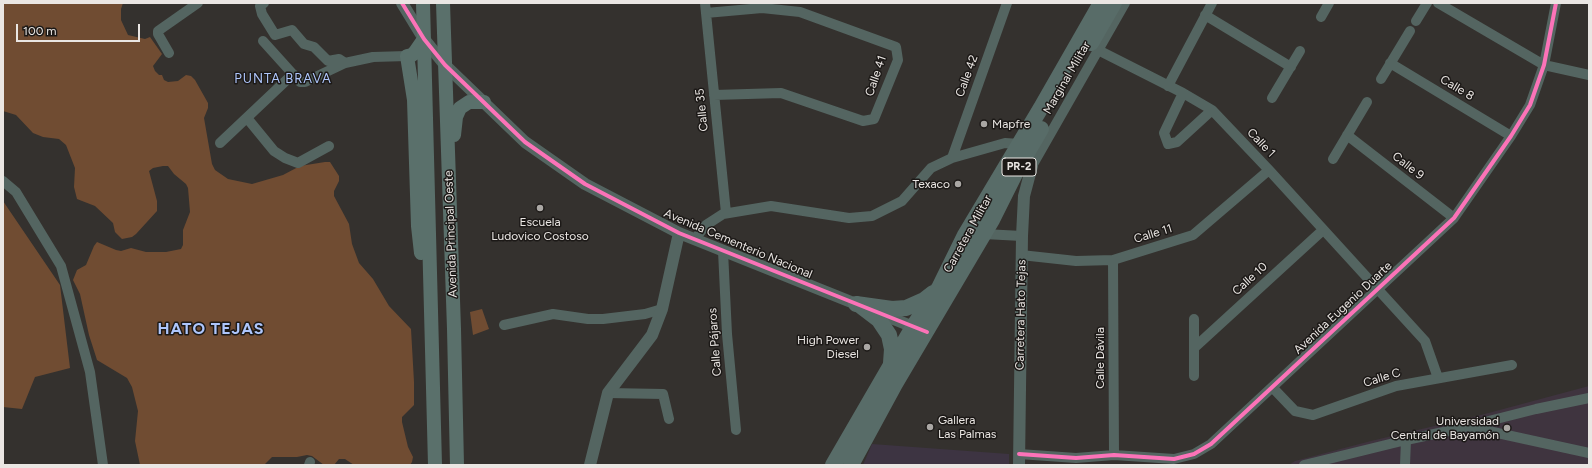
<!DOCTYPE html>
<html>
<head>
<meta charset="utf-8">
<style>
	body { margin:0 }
	#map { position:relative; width:1592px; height:468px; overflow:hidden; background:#34312e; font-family:Figtree,sans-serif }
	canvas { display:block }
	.frame { position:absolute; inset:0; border:4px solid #eae6e3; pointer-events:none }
	.scale { position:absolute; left:16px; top:24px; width:124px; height:18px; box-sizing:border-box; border:2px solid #eae6e3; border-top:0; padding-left:5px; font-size:12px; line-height:14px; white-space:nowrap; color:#eae6e3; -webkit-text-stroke:3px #1c1917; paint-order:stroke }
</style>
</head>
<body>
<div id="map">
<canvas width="1592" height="468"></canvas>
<div class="frame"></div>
<div class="scale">100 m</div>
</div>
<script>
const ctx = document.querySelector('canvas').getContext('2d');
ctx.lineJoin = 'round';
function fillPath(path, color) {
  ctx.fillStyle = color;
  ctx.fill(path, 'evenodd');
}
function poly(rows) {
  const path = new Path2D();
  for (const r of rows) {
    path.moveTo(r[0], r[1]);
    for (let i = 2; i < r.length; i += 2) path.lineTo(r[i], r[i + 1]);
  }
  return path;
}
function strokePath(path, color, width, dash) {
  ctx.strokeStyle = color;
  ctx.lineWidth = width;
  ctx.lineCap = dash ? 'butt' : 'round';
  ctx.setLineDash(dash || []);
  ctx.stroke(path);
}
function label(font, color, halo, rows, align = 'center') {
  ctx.font = font + ' Figtree,sans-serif';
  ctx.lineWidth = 3;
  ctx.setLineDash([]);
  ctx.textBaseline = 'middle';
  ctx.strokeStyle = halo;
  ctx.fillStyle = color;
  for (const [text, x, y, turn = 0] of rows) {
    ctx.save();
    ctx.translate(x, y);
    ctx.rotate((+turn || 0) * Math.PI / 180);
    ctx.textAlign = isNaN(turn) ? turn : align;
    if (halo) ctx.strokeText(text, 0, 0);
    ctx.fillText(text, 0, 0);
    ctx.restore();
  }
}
const commercial = poly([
	[872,444,1009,454,1009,465,863,465]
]);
const education = poly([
	[1589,386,1589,465,1289,465,1295,461,1371,441,1481,415]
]);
const green = poly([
	[3,3,123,3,121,9,121,20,128,35,145,39,150,37,162,54,153,66,155,71,159,75,162,75,164,80,168,82,178,81,186,75,191,76,195,80,208,103,208,108,204,118,212,164,215,170,228,179,252,184,283,175,300,166,325,162,330,162,339,176,339,181,334,191,334,196,349,224,352,244,359,263,373,279,389,306,411,329,414,382,414,405,402,417,402,422,408,447,413,457,412,462,410,465,354,465,345,459,339,459,334,465,324,465,312,456,307,455,297,457,272,457,264,465,140,465,135,441,138,411,132,387,127,378,97,360,89,335,80,294,73,280,77,270,86,265,94,246,97,242,116,250,121,251,131,248,146,252,166,252,181,249,183,245,183,230,190,212,188,188,186,184,174,174,168,166,163,166,153,168,149,171,157,201,157,211,136,234,132,237,122,239,115,232,113,223,95,206,77,199,74,187,75,168,66,145,59,139,43,137,33,133,16,115,3,111],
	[3,201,60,285,70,368,35,377,22,409,3,407],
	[482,309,489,329,473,335,470,312]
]);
const minor = poly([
	[264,3,260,6,262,14,275,35,292,30,304,44,314,47,328,61,339,59,345,63],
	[705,3,726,213],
	[1438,3,1544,65,1589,75],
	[706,13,762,8,800,12,896,47,898,60,874,119,863,121,781,93,714,95],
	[1205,15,1291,67],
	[1321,17,1329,3],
	[1416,21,1427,3],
	[263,41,300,82,305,82,345,63,373,57,407,56],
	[1098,50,1183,93,1212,110,1269,170,1425,341,1438,378],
	[169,53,158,34,158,31,198,3],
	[1390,63,1511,136],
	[1381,79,1410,31],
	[1168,86,1212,3],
	[1183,93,1164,133,1168,144,1177,142,1212,110],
	[1272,98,1300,51],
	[247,118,274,151,285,158,298,163,329,146],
	[1347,135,1454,218],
	[220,143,293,74],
	[952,158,1007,3],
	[1333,159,1367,102],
	[1032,166,1125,3],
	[3,181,16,192,61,266,90,372,103,465],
	[984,234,1022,236],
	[695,239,706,225,723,214,771,206,849,218,872,216,902,201,931,168,952,158,1005,143,1020,144],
	[723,251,727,334,736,430],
	[1021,255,1076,261,1113,260,1193,235,1269,170],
	[1113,260,1114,455],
	[1194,319,1194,376],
	[504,325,553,314,588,319,603,319,645,314,662,309],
	[1194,348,1323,230],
	[1272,387,1295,411,1313,415,1396,386,1512,365],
	[608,393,663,394,669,419],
	[1470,427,1589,453],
	[1019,454,1076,458,1114,455,1174,459,1194,454,1211,444,1454,218,1511,136,1530,105,1544,65,1556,3],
	[309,465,310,462],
	[1304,465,1406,440,1453,430,1536,409,1589,398],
	[1405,465,1406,440]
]);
const tertiary = poly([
	[402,3,424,39,445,65,525,142,585,184,679,233,921,330],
	[590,465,608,393,652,335,662,309,679,233],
	[1019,465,1022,236,1024,196,1032,166]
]);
const secondary = poly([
	[423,3,435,465],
	[443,3,454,329,457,465],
	[454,135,456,117,460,108,469,102,484,102],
	[421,253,418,226,414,100,407,56,412,55,415,52,424,39]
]);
const primary = poly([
	[1091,43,1114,3],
	[856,304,892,309,906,308,924,300,933,293],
	[858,304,879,320,889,335,892,349,891,363],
	[833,465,913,327,939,288,965,235,1042,106,1101,3],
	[851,465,895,384,992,220,1017,170,1041,129]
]);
const cycleway = poly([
	[402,3,424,39,445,65,525,142,585,184,679,233,927,332],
	[1019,454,1076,458,1114,455,1174,459,1194,454,1211,444,1454,218,1511,136,1530,105,1544,65,1556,3]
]);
const markers = [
	[984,124,4,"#aaa7a4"],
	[958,184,4,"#aaa7a4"],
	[540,208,4,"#aaa7a4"],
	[867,347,4,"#aaa7a4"],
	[930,427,4,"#aaa7a4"],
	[1507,428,4,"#aaa7a4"]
];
const shields = [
	[1019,167,34]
];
const shieldNames = [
	["PR-2",1019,167]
];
const streetNames = [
	["Calle 41",876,76,-71],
	["Calle 42",967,76,-70],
	["Marginal Militar",1067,78,-60],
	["Calle 8",1457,88,31],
	["Calle 35",702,110,-96],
	["Calle 1",1261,143,46],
	["Calle 9",1408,166,38],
	["Avenida Principal Oeste",451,234,-92],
	["Carretera Militar",968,234,-61],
	["Calle 11",1153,234,-17],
	["Avenida Cementerio Nacional",738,244,23],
	["Calle 10",1250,279,-42],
	["Avenida Eugenio Duarte",1343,308,-43],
	["Carretera Hato Tejas",1021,315,-89],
	["Calle Pájaros",715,342,-94],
	["Calle Dávila",1100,358,-90],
	["Calle C",1382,378,-17]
];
const poiNames = [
	["Mapfre",992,124,"left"],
	["Texaco",950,184],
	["Escuela",540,222,"center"],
	["Ludovico Costoso",540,236,"center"],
	["High Power",859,340],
	["Diesel",859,354],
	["Gallera",938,420,"left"],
	["Las Palmas",938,434,"left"],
	["Universidad",1499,421],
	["Central de Bayamón",1499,435]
];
const neighbourhoodNames = [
	["PUNTA BRAVA",283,79]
];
const districtNames = [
	["HATO TEJAS",211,329]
];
fillPath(commercial, '#3d3442');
fillPath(education, '#3f343f');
fillPath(green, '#704c32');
strokePath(minor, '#546561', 10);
strokePath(tertiary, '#546561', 12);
strokePath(secondary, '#5a706b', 14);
strokePath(primary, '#586c68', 16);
strokePath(cycleway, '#fb73b8', 4);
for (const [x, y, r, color] of markers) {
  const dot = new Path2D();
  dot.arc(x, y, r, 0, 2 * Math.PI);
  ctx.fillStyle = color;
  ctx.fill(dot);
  strokePath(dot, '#1c1917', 1.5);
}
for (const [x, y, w] of shields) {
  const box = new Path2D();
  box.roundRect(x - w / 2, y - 9, w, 18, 3);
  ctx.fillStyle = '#1c1917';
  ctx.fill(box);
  strokePath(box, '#eae6e3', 1);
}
label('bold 11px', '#eae6e3', null, shieldNames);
label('12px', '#eae6e3', '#1c1917', streetNames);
label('12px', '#eae6e3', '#1c1917', poiNames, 'right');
ctx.letterSpacing = '1px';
label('13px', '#aec6fc', '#1c1917', neighbourhoodNames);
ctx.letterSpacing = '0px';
ctx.letterSpacing = '1px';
label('bold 16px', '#aec6fc', '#1c1917', districtNames);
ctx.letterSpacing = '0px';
</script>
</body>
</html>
